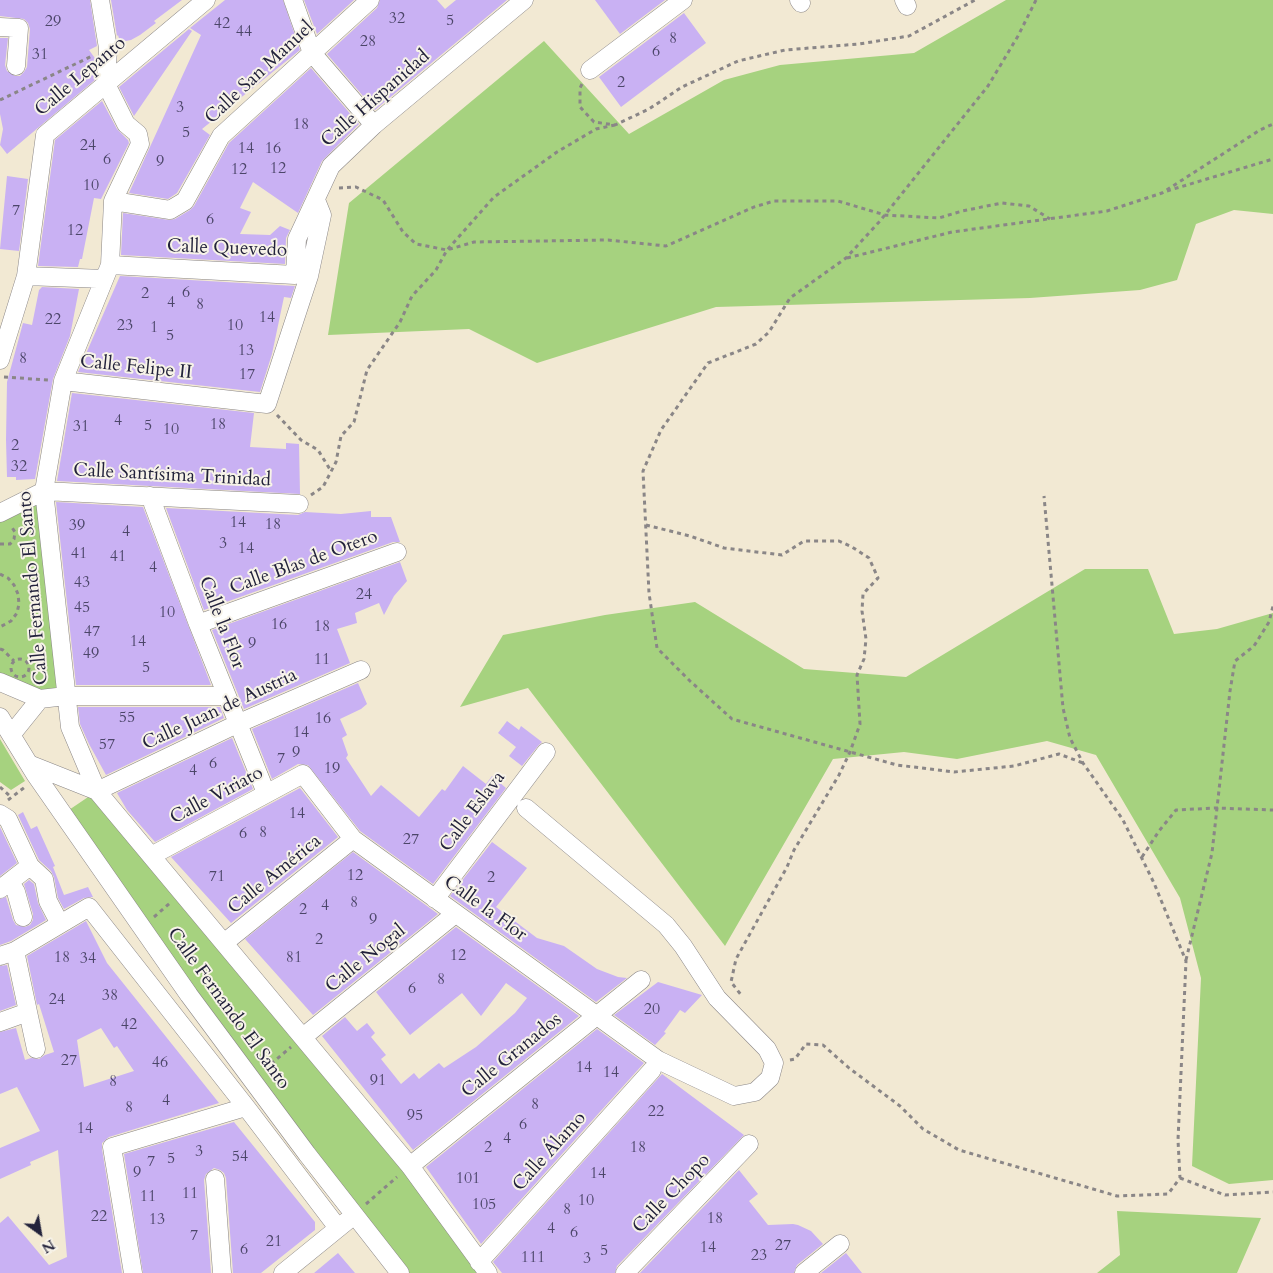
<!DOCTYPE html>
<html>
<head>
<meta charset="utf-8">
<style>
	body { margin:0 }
	#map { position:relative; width:1273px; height:1273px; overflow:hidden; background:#f2e9d3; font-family:Cardo,serif }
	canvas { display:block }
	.north { position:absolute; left:15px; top:1208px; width:50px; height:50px; -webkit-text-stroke:4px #f7f3e8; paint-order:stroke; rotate:148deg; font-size:14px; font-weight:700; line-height:20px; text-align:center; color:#22223b }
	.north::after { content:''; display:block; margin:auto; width:18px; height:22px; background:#22223b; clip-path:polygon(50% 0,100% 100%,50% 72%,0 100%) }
</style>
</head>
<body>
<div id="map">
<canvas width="1273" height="1273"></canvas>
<div class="north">N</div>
</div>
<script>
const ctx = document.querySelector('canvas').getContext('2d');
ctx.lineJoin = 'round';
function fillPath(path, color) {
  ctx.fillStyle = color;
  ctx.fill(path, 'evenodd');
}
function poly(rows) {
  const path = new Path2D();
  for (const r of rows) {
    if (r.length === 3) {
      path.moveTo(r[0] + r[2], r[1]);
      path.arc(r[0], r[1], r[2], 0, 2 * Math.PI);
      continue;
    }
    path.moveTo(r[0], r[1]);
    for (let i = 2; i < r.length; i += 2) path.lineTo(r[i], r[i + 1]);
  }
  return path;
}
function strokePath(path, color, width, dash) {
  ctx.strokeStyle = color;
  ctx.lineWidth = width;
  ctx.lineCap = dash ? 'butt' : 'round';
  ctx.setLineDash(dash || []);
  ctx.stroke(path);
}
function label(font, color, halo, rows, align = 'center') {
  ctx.font = font + ' Cardo,serif';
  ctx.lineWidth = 4;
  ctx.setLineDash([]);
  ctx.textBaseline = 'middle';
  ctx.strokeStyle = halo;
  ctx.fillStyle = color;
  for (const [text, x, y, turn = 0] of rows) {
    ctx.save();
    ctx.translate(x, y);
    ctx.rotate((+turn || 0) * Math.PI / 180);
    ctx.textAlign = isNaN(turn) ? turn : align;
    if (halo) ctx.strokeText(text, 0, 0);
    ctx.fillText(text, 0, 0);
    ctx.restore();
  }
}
const green = poly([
	[1006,0,1273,0,1273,214,1234,210,1196,224,1177,280,1140,290,1030,298,716,307,537,363,469,329,328,335,349,203,544,41,629,134,724,80,780,65,914,53],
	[44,491,66,696,0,682,0,513],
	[1085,569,1148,569,1174,634,1217,629,1273,613,1273,1180,1229,1184,1192,1166,1201,978,1180,898,1096,755,1047,741,957,759,904,752,833,759,725,946,528,688,460,707,503,635,605,615,695,602,804,669,906,677],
	[0,739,25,781,11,790,0,782],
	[97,791,493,1273,400,1273,63,814],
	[1117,1211,1261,1218,1237,1273,1097,1273,1120,1255]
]);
const building = poly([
	[0,0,90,0,97,46,89,50,97,61,96,79,7,154,0,145,3,129,0,114,0,38,8,38,5,65,7,71,15,76,20,76,24,72,27,67,30,29,28,23,24,19,0,16],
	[111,0,182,0,154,21,156,23,140,35,131,40,120,42,118,35,117,36],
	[225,0,283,0,300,50,202,129,210,135,177,193,168,199,129,193,201,35,190,28],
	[304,0,354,0,317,34],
	[380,0,437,0,445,9,456,0,507,0,375,110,327,54,377,8],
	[595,0,665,0,620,34],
	[684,13,706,43,621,107,599,77],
	[189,29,192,31,134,116,119,87],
	[311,68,359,124,322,161,298,213,253,182,240,208,251,212,240,234,270,235,280,226,290,230,286,238,285,264,121,255,123,213,169,220,175,219,190,210,194,206,229,143],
	[102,101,117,129,128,140,129,143,101,199,94,198,82,259,80,259,78,267,38,266,55,140],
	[7,176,28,179,19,251,0,249],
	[120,276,295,286,291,298,284,297,272,354,260,392,78,372],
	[42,287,79,289,70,336,53,379,35,479,16,480,16,477,7,477,6,440,7,382,23,323,32,325,39,290],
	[72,393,254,413,250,447,286,449,286,443,299,444,300,494,57,481],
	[56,502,143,507,211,685,76,685],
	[166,508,298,515,305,512,341,514,371,511,371,517,391,517,400,542,393,542,204,610],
	[400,562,407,581,394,596,384,615,379,603,355,613,357,623,337,629,350,663,244,709,212,630],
	[358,683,367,704,361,709,340,719,347,735,342,738,348,755,346,758,371,796,381,785,419,817,442,789,445,791,463,766,486,784,492,776,506,788,433,884,360,831,308,765,298,764,272,779,252,729],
	[78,707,220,707,224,718,106,775,89,744,80,724],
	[507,721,519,730,521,726,542,742,538,746,522,766,509,756,516,747,498,733],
	[232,738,253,789,155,842,127,810,117,793],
	[300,788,338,837,231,923,171,857],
	[23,812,31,829,37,826,55,866,53,867,64,895,88,887,93,897,84,898,64,909,58,898,54,877,51,871,39,860,18,815],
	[0,827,17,863,0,876],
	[492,842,527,868,496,907,537,938,564,946,597,969,618,977,627,978,596,1002,450,896],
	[353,852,438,914,313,1015,245,939],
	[29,880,34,884,38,903,46,920,11,941,0,945,0,899,6,897,13,920,16,925,25,927,30,925,33,920,33,914,24,884],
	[86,921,107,963,219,1103,109,1137,102,1143,102,1149,122,1273,0,1273,0,1223,8,1216,49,1265,67,1257,58,1150,30,1162,31,1165,0,1179,0,1148,40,1131,17,1087,0,1094,0,1032,16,1028,25,1060,31,1058,39,1059,45,1055,54,1052,39,1004,37,1005,27,956],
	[101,1028,114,1048,117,1046,134,1071,84,1087,77,1040],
	[456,927,579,1016,413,1150,322,1036,345,1017,357,1031,367,1023,375,1033,371,1037,386,1055,381,1059,401,1084,414,1073,419,1079,439,1063,444,1068,476,1047,515,1013,527,998,506,983,481,1016,462,993,410,1035,376,992],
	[7,965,16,1005,0,1011,0,966],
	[658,982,702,995,685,1013,680,1010,664,1032,666,1033,655,1045,614,1015],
	[597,1029,644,1063,481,1244,426,1167],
	[662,1074,744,1135,617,1266,615,1273,502,1273,493,1262],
	[234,1122,315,1222,315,1230,261,1273,233,1273,226,1178,224,1173,220,1170,214,1168,206,1174,204,1180,211,1273,143,1273,124,1154],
	[739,1170,758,1194,749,1201,768,1225,793,1224,798,1225,811,1231,823,1244,797,1265,794,1273,640,1273],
	[338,1253,355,1273,314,1273],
	[846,1253,862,1273,821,1273]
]);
const path = poly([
	[1036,0,1018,36,988,86,880,221,846,258,790,298,769,332,756,344,708,363,661,430,643,471,649,593,657,648,690,681,732,719,897,765,954,772,1014,766,1059,754,1083,763],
	[582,84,580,88,580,107,594,122,615,125,649,109,682,87,738,61,785,50,859,44,909,36,975,0],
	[0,100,92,56],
	[339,188,356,187,383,200,403,232,416,244,447,250,474,242,608,240,666,246,754,207,774,201,838,201,885,215,939,218,962,211,1002,203,1029,206,1050,219],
	[1167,191,1273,159],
	[847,258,952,232,1107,211,1162,193,1260,130,1273,124],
	[4,377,48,380],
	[277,415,301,440,318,450,331,471],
	[311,495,323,487,336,462,341,436,354,422,367,370,400,322,412,296,436,270,447,250,494,197,557,152,596,129,615,125],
	[646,525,690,536,724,548,782,555,804,541,839,541,852,547,869,558,878,578,863,594,862,611,866,639,864,659,857,675,860,724,850,752,839,775,794,850,787,867,736,959,731,982,742,996],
	[0,544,10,544,14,539,15,532,11,526],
	[0,574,8,578,14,585,18,594,19,604,17,613,11,621,0,627],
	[29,595,39,594],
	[0,649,3,650,14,661],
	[20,668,9],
	[0,787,11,797],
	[8,800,25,787],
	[1142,857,1159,831,1176,810,1216,808,1273,810],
	[154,917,170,903],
	[1186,960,1212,853,1230,691,1235,661,1254,646,1269,622,1273,606],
	[790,1060,795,1059,806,1044,823,1045,849,1068,900,1106,923,1129,959,1150,1117,1196,1168,1194,1180,1178,1178,1140,1186,961,1154,883,1123,820,1083,763,1070,738,1063,708,1044,496],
	[265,1069,291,1047],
	[1180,1178,1225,1195,1273,1192],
	[366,1204,397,1177]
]);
const minor = poly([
	[100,0,108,48,106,84,126,124,138,134,140,144,113,201,110,265,63,381,44,491,70,727,97,791,410,1166,488,1273],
	[293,0,312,53,374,125],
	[799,0,801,3],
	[904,0,907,6],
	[0,27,19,28,16,66],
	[590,70,683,0],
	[113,201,170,210,185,201,221,136,370,0],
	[110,265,295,275,297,239,331,166,374,125,524,0],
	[26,276,104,279],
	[0,360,26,276,45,135,206,0],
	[63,381,267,404,309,276,322,215,316,200],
	[150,496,198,624,266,793],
	[0,513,44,491,299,504],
	[198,624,397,552],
	[0,682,40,699,66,696,227,696],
	[0,717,35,774,189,995,307,1154,400,1273],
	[11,735,40,699],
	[29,764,97,791],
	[97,791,237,724,361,670],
	[0,814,8,819,30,866,0,889],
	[151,856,303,774,353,839,658,1060,734,1096,755,1092,770,1078,774,1063,767,1049,717,998,683,946,666,925,526,808],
	[30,866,44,879,48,901,60,924],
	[10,882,16,892,23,917],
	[435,899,546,752],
	[224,943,353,839],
	[15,951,28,1012],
	[0,956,15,951,89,907,246,1107,338,1228],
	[0,1022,28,1012,36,1049],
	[303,1037,455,914],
	[410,1166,641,980],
	[215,1179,222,1273],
	[479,1262,652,1070],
	[133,1273,112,1147,246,1107],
	[283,1273,347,1221],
	[625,1273,749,1144],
	[804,1273,840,1244]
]);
const numberNames = [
	["32",397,19],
	["5",450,21],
	["29",53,22],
	["42",222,24],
	["44",244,32],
	["8",673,39],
	["28",368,42],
	["6",656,52],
	["31",40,55],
	["2",621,83],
	["3",180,108],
	["18",301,125],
	["5",186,133],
	["24",88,146],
	["14",246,149],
	["16",273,149],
	["6",107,160],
	["9",160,162],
	["12",278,169],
	["12",239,170],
	["10",91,186],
	["7",16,211],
	["6",210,220],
	["12",75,231],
	["6",186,293],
	["2",145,294],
	["4",171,303],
	["8",200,305],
	["14",267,318],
	["22",53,320],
	["23",125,326],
	["10",235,326],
	["1",154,328],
	["5",170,336],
	["13",246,351],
	["8",23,359],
	["17",247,375],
	["4",118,421],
	["18",218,425],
	["5",148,426],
	["31",81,427],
	["10",171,430],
	["2",15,446],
	["32",19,467],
	["14",238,523],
	["18",273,525],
	["39",77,526],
	["4",126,532],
	["3",223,544],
	["14",246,549],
	["41",79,554],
	["41",118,557],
	["4",153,568],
	["43",82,583],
	["24",364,595],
	["45",82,608],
	["10",167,613],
	["16",279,625],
	["18",322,627],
	["47",92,632],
	["14",138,642],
	["9",252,644],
	["49",91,654],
	["11",322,660],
	["5",146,668],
	["55",127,718],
	["16",323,719],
	["14",301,733],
	["57",107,745],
	["9",296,753],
	["7",281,759],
	["6",213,764],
	["19",332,769],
	["4",193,771],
	["14",297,814],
	["8",263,833],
	["6",243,834],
	["27",411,840],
	["12",355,876],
	["71",217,877],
	["2",491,878],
	["8",354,903],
	["4",325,906],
	["2",303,910],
	["9",373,920],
	["2",319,940],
	["12",458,956],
	["18",62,958],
	["81",294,958],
	["34",88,959],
	["8",441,980],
	["6",412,989],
	["38",110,996],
	["24",57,1000],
	["20",652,1010],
	["42",129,1025],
	["27",69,1061],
	["46",160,1063],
	["14",584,1068],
	["14",611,1073],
	["91",378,1081],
	["8",113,1082],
	["4",166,1101],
	["8",535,1105],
	["8",129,1108],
	["22",656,1112],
	["95",415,1116],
	["6",523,1125],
	["14",85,1129],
	["4",507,1139],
	["2",488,1148],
	["18",638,1148],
	["3",199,1152],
	["54",240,1157],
	["5",171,1159],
	["7",151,1162],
	["9",137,1173],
	["14",598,1174],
	["101",468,1179],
	["11",190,1194],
	["11",148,1197],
	["10",586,1201],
	["105",484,1205],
	["8",567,1210],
	["22",99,1217],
	["18",715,1219],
	["13",157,1220],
	["4",551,1229],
	["6",574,1233],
	["7",194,1236],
	["21",274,1242],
	["27",783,1246],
	["14",708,1248],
	["6",244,1250],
	["5",604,1251],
	["23",759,1256],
	["111",533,1258],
	["3",587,1259]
];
const streetNames = [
	["Calle San Manuel",260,73,-43],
	["Calle Lepanto",81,77,-40],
	["Calle Hispanidad",376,99,-41],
	["Calle Quevedo",227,249,2],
	["Calle Felipe II",136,368,6],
	["Calle Santísima Trinidad",172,476,3],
	["Calle Blas de Otero",304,563,-20],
	["Calle Fernando El Santo",34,588,-95],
	["Calle la Flor",221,623,69],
	["Calle Juan de Austria",220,710,-25],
	["Calle Viriato",217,796,-28],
	["Calle Eslava",473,812,-53],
	["Calle América",275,875,-39],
	["Calle la Flor",485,909,36],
	["Calle Nogal",366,959,-39],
	["Calle Fernando El Santo",228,1009,54],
	["Calle Granados",512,1056,-39],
	["Calle Álamo",550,1152,-48],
	["Calle Chopo",672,1194,-46]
];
fillPath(green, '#a6d27f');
fillPath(building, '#c9b1f3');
strokePath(minor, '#8a8687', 19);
strokePath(path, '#8a8687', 3, [4, 4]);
strokePath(minor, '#fff', 18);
label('16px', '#4c4669', null, numberNames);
label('19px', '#22223b', '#f7f3e8', streetNames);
</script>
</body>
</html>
